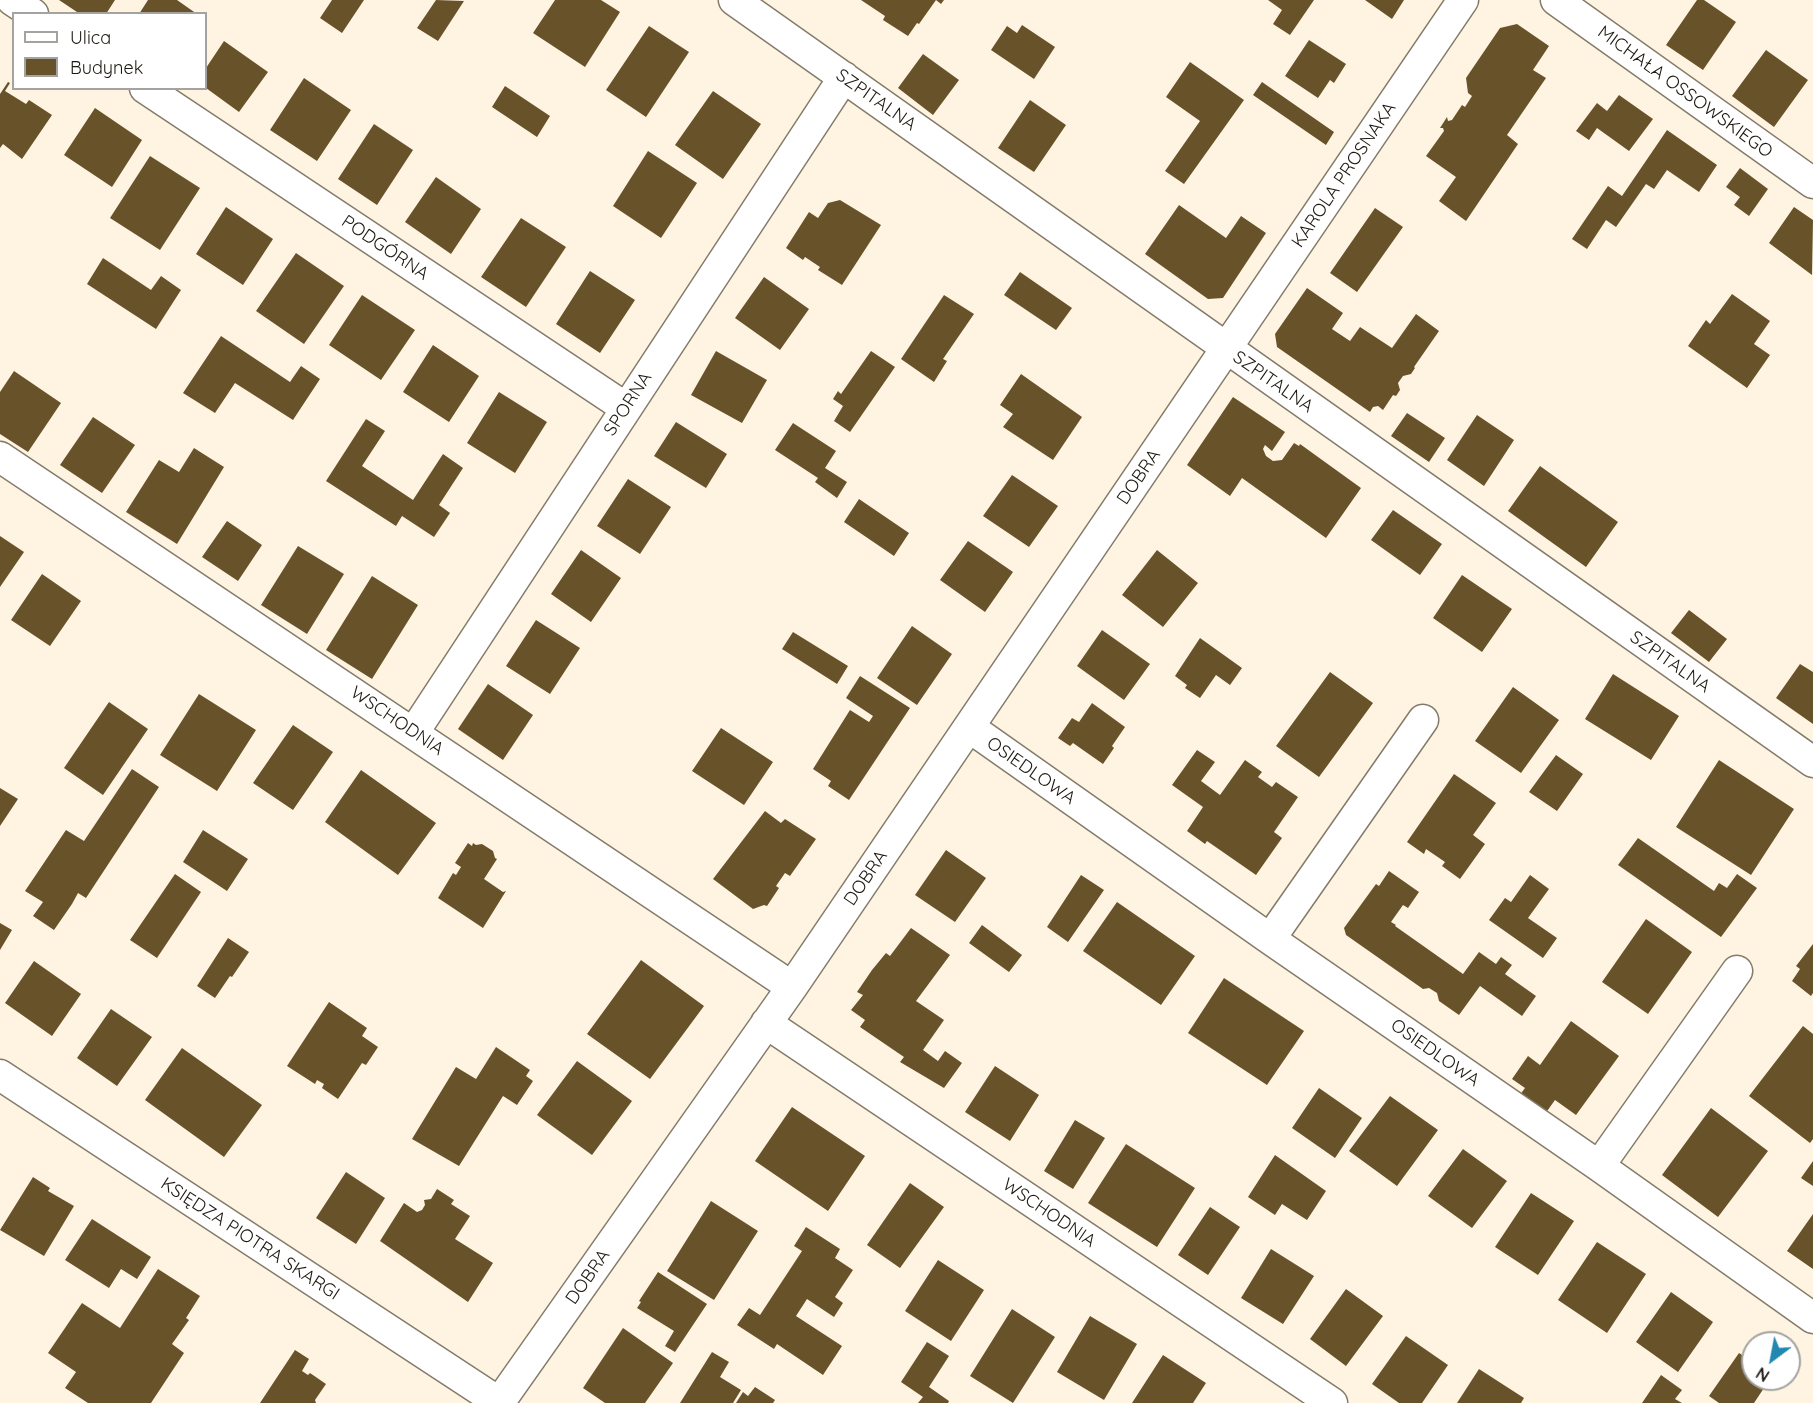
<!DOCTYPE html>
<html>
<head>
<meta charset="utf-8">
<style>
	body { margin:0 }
	#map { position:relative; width:1813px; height:1403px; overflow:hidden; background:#fff4e1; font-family:Quicksand,sans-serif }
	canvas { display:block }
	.legend { position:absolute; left:12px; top:12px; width:195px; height:78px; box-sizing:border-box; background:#fff; border:2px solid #a5a3a0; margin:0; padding:8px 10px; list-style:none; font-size:18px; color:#1d1912 }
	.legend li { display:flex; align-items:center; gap:12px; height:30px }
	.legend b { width:30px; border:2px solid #a5a3a0 }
	.north { position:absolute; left:1741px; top:1331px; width:60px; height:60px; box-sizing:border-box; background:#fff; border:2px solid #a5a3a0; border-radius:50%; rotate:212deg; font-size:16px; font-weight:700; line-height:24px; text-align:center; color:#1d1912 }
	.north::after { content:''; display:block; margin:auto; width:21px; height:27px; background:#2388b1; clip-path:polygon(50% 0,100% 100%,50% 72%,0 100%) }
</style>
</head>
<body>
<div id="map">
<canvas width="1813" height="1403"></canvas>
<ul class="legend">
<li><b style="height:8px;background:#fff"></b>Ulica</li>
<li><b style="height:16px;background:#68522a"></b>Budynek</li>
</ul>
<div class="north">N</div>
</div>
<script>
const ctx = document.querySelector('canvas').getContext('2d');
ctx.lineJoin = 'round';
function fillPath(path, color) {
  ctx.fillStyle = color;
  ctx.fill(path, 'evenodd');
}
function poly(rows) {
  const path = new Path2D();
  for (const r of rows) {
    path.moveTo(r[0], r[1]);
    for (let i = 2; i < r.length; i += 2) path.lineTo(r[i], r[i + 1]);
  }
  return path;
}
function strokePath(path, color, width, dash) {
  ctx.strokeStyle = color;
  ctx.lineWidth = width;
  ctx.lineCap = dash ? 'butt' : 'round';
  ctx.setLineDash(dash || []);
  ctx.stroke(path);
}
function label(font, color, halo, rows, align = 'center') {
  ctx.font = font + ' Quicksand,sans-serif';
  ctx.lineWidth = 6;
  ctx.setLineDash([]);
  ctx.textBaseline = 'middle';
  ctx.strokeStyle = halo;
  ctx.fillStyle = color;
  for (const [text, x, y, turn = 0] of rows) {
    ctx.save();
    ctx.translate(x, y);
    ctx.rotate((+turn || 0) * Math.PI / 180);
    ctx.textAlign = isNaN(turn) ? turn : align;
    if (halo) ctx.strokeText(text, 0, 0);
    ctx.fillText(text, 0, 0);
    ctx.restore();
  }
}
const building = poly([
	[59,0,115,0,106,14,80,14],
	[148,0,177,0,197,14,139,14],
	[332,0,364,0,342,33,320,18],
	[436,0,464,1,438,41,417,28],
	[555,0,601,0,620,12,585,67,533,33],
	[861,0,944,0,941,4,936,0,919,24,917,23,908,36,883,20,885,16],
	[1268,0,1314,0,1290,35,1273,24,1282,10],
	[1365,0,1404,0,1392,19],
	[1697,0,1704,0,1736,22,1703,70,1666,45],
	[1517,24,1549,46,1533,70,1546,78,1507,135,1518,144,1466,221,1439,201,1456,177,1426,156,1444,131,1443,128,1440,128,1447,117,1448,121,1452,120,1462,105,1465,107,1472,96,1468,93,1466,78,1500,28],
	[1022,25,1055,47,1034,79,991,50,1007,26,1017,33],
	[649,26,689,52,646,117,606,90],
	[1309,40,1346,64,1334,83,1330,80,1318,98,1285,76],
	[224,41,268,72,239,112,206,88,206,68],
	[1766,50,1808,80,1774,127,1732,96],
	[923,54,959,80,933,115,898,88],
	[1190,62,1244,100,1184,184,1165,171,1200,121,1166,97],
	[304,78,351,110,317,161,270,130],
	[8,82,10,83,5,91,26,104,29,100,52,115,22,159,3,144,0,148,0,94],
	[1262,82,1334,132,1326,145,1253,95],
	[505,86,550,116,537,137,492,107],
	[713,91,761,124,723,179,675,145],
	[1619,95,1653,119,1629,151,1597,128,1589,140,1576,131,1597,103,1607,111],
	[1030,100,1066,125,1034,172,998,148],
	[95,108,142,140,112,187,64,155],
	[374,124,413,150,377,205,338,179],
	[1667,130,1717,165,1699,192,1667,170,1654,189,1646,184,1616,227,1606,220,1587,249,1572,239,1608,186,1622,196],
	[648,151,697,183,661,238,613,206],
	[150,156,200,188,160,250,110,218],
	[1740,168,1768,189,1749,216,1734,205,1740,197,1726,187],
	[436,177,481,209,451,254,405,222],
	[840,200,881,225,842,285,818,270,820,267,805,257,803,260,786,248,809,212,818,218,828,203],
	[1179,205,1226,238,1241,216,1266,233,1223,298,1208,299,1145,254],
	[226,207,273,239,243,285,196,254],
	[1794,207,1813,220,1812,275,1769,243],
	[1375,208,1403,227,1357,292,1330,273],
	[521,218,566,247,526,307,481,277],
	[296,253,344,286,304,344,256,311],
	[103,258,151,290,161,276,181,290,156,329,87,284],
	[590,271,635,300,600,353,556,324],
	[1020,272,1072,308,1056,330,1004,295],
	[764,277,809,309,780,350,735,318],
	[1307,288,1343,313,1332,329,1350,341,1360,327,1392,348,1416,314,1439,331,1414,367,1415,368,1411,374,1403,376,1398,383,1400,390,1396,396,1393,395,1383,410,1378,406,1373,407,1370,412,1277,347,1275,334],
	[1732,294,1770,321,1754,344,1770,355,1747,388,1688,346,1706,320,1710,324],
	[362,295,415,330,381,380,329,345],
	[944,295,974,314,943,359,947,361,934,382,901,359],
	[221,336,290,382,301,366,320,379,293,420,235,383,215,413,183,393],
	[433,345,479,376,449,422,403,392],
	[716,351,767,380,742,423,691,395],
	[871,351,895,367,850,432,834,421,843,406,833,399,838,391,841,394],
	[14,371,61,403,28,452,0,434,0,392],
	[1021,374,1082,417,1053,460,1003,427,1013,414,1000,405],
	[499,392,547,422,515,473,467,443],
	[1233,397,1285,432,1272,451,1265,445,1263,449,1266,456,1273,461,1282,460,1294,443,1299,446,1300,444,1361,488,1326,538,1242,478,1230,496,1187,465],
	[1407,413,1445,438,1429,462,1391,436],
	[1477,415,1514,440,1484,486,1447,460],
	[93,417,135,445,102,493,60,465],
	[366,419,385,431,362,466,413,500,443,454,463,468,439,505,450,513,434,537,402,516,396,526,326,481],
	[676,422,727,454,706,488,654,456],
	[793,423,836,451,825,468,847,482,837,498,815,482,818,478,775,450],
	[194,448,224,467,177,544,126,512,159,460,179,472],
	[1540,466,1618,522,1586,567,1508,511],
	[1012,475,1058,506,1029,547,983,516],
	[628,479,671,507,640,554,597,526],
	[859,499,909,533,894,556,844,522],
	[1393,510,1442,544,1420,575,1371,540],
	[227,521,262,545,238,581,202,557],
	[0,536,24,552,0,587],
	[968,541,1013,572,985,612,940,580],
	[298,546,344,574,307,634,261,605],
	[581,550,621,578,591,622,551,594],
	[1157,550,1198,583,1163,627,1122,595],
	[42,574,81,601,50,646,11,620],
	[1462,575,1512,609,1482,652,1433,618],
	[372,576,418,605,372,679,326,650],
	[1689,610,1727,639,1709,662,1671,633],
	[536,620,580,648,550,694,506,666],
	[912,626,952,654,917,705,877,678],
	[1102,630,1150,664,1124,700,1077,666],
	[793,632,848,666,837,684,782,649],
	[1200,638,1242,668,1230,685,1216,675,1200,698,1185,688,1187,685,1175,676],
	[1800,664,1813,672,1813,724,1776,698],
	[1330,672,1373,703,1319,777,1276,746],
	[1613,674,1679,716,1651,760,1585,719],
	[860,676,910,708,849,800,828,786,831,781,813,769,850,710,869,722,873,716,846,698],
	[488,684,533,715,503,760,458,729],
	[1513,687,1559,720,1521,773,1475,741],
	[199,694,256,730,217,791,160,755],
	[109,702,148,729,103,795,64,768],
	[1092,703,1125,727,1112,746,1114,748,1103,764,1073,743,1070,746,1058,738,1072,718,1079,722],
	[293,725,333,752,293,810,253,783],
	[721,728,773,762,744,805,692,771],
	[1197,750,1215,762,1201,781,1220,795,1245,760,1262,772,1258,777,1272,787,1276,782,1298,797,1274,832,1282,838,1256,875,1207,841,1205,844,1187,831,1203,807,1172,785],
	[1556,755,1583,774,1557,811,1529,792],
	[1719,760,1794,809,1751,875,1676,827],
	[132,769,159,787,86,898,78,893,72,904,54,930,33,916,43,902,25,891,66,830,84,841],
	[361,770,436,823,398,875,325,822],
	[1454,774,1496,803,1473,835,1485,844,1460,879,1442,866,1445,862,1426,849,1424,854,1407,842],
	[0,788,18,799,0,826],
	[765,811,781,823,785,819,816,839,790,876,785,873,776,886,779,888,767,906,764,905,753,909,713,879],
	[203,830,248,859,227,891,183,862],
	[1638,838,1714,891,1719,883,1727,888,1737,874,1757,888,1721,937,1618,865],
	[468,843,472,846,473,843,476,845,482,844,493,851,495,858,497,859,484,879,503,892,506,891,483,928,438,898,453,873,456,875,461,867,455,863],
	[946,850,986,878,955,922,915,895],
	[1389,871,1419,892,1408,908,1403,905,1391,922,1396,925,1395,926,1463,974,1479,952,1496,964,1501,957,1512,965,1505,974,1536,996,1522,1016,1480,986,1459,1015,1439,1001,1437,993,1429,988,1423,989,1346,935,1344,928,1376,884,1379,886],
	[175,874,201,892,157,958,130,940],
	[1081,875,1104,890,1068,942,1047,927],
	[1530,875,1549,889,1528,918,1557,938,1543,958,1489,920,1505,898,1511,902],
	[1117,902,1195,956,1161,1005,1083,951],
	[1646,919,1692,952,1648,1014,1602,982],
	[0,923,12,930,0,950],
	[982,925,1022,955,1009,972,969,943],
	[911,928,950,955,916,1001,944,1020,923,1050,938,1061,945,1051,962,1063,944,1088,900,1062,904,1057,860,1027,865,1020,851,1010,863,995,857,992,872,970,886,953,890,956],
	[228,938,249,952,232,977,230,976,215,998,197,986],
	[1813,944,1813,993,1811,996,1792,981,1800,969,1796,966],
	[641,960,704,1006,650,1079,587,1034],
	[34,961,81,994,52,1036,5,1003],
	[1224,978,1304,1031,1267,1085,1188,1033],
	[329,1002,367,1028,362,1036,378,1047,366,1065,362,1063,338,1099,322,1088,324,1084,317,1080,315,1084,287,1066],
	[111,1009,152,1037,117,1086,77,1058],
	[1571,1021,1619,1056,1576,1115,1555,1100,1545,1114,1519,1096,1525,1088,1512,1079,1528,1056,1540,1065],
	[1803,1026,1813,1034,1813,1139,1810,1143,1749,1096],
	[496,1047,530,1070,526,1076,533,1081,517,1105,503,1096,459,1166,412,1139,456,1067,476,1079],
	[182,1048,262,1105,224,1157,145,1100],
	[577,1061,632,1101,592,1155,537,1115],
	[995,1066,1039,1095,1010,1141,965,1112],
	[1319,1088,1362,1118,1335,1158,1292,1128],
	[1390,1096,1438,1130,1397,1186,1349,1151],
	[792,1107,865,1156,828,1211,755,1161],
	[1711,1108,1768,1151,1718,1217,1662,1175],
	[1075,1120,1105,1138,1073,1189,1044,1171],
	[1126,1144,1195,1188,1157,1247,1088,1203],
	[1463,1149,1507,1181,1472,1228,1428,1196],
	[1275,1155,1326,1191,1307,1220,1282,1204,1275,1215,1248,1197],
	[1813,1161,1813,1186,1801,1178],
	[346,1172,385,1198,356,1244,316,1218],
	[33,1177,50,1188,48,1191,74,1206,44,1256,0,1230],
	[910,1183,944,1207,900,1268,867,1245],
	[437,1189,454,1200,451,1204,470,1216,455,1239,493,1263,468,1302,380,1241,404,1203,417,1212,422,1210,425,1205,424,1200,431,1199],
	[1531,1193,1574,1221,1538,1275,1495,1247],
	[711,1201,758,1231,714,1300,667,1271],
	[1210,1207,1240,1227,1208,1275,1178,1255],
	[1813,1214,1813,1269,1787,1251],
	[92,1219,151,1257,137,1279,121,1269,109,1288,65,1260],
	[806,1227,840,1249,835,1258,853,1270,835,1297,843,1303,834,1317,807,1299,796,1316,842,1346,823,1375,777,1344,774,1349,737,1325,749,1308,760,1315,802,1251,794,1246],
	[1597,1242,1646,1274,1607,1333,1558,1300],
	[1271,1249,1314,1276,1283,1324,1241,1298],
	[938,1260,984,1290,951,1341,905,1311],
	[158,1269,200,1296,186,1318,189,1320,172,1344,184,1353,151,1403,88,1403,65,1388,76,1372,48,1353,82,1303,120,1328],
	[658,1272,707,1304,675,1352,665,1346,674,1331,637,1308,641,1302,639,1301],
	[1346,1289,1383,1316,1346,1366,1310,1339],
	[1671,1292,1713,1322,1678,1372,1636,1342],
	[1012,1309,1055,1337,1013,1403,970,1376],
	[1090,1316,1137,1344,1104,1400,1057,1372],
	[623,1328,673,1363,645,1403,605,1403,583,1388],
	[1406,1336,1448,1365,1422,1403,1399,1403,1372,1384],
	[927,1342,949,1356,929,1387,949,1401,948,1403,918,1403,923,1397,901,1382],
	[295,1350,309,1359,302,1371,308,1375,310,1373,326,1384,315,1400,316,1403,260,1403],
	[712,1352,729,1362,720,1377,741,1390,733,1403,680,1403],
	[1739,1353,1753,1362,1753,1379,1770,1379,1754,1403,1719,1403,1709,1396],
	[1163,1355,1206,1383,1193,1403,1132,1403],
	[1479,1369,1524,1398,1521,1403,1457,1403],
	[1661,1375,1682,1390,1675,1399,1682,1403,1642,1403],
	[755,1387,775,1400,773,1403,736,1403,743,1392,748,1396]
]);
const minor = poly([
	[12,0,33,14],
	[734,0,1813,762],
	[1556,0,1813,183],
	[145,88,626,408],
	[0,457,792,987],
	[969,727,1270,939,1599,1166,1813,1318],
	[414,732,844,77],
	[1270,939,1423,720],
	[766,1023,1332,1403],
	[0,1075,500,1403],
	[1599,1166,1737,971],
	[499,1403,792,987,1463,0]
]);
const streetNames = [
	["MICHAŁA OSSOWSKIEGO",1685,92,36],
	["SZPITALNA",876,100,35],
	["KAROLA PROSNAKA",1344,175,-56],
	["PODGÓRNA",385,248,34],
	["SZPITALNA",1273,382,35],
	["SPORNA",628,404,-57],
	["DOBRA",1139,477,-56],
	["SZPITALNA",1670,662,35],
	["WSCHODNIA",397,721,34],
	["OSIEDLOWA",1031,771,35],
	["DOBRA",866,878,-56],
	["OSIEDLOWA",1435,1053,35],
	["WSCHODNIA",1049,1213,34],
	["KSIĘDZA PIOTRA SKARGI",250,1239,33],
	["DOBRA",588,1277,-55]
];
fillPath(building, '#68522a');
strokePath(minor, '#847b6a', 33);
strokePath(minor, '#fff', 30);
label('18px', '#1d1912', '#fff', streetNames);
</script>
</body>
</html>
